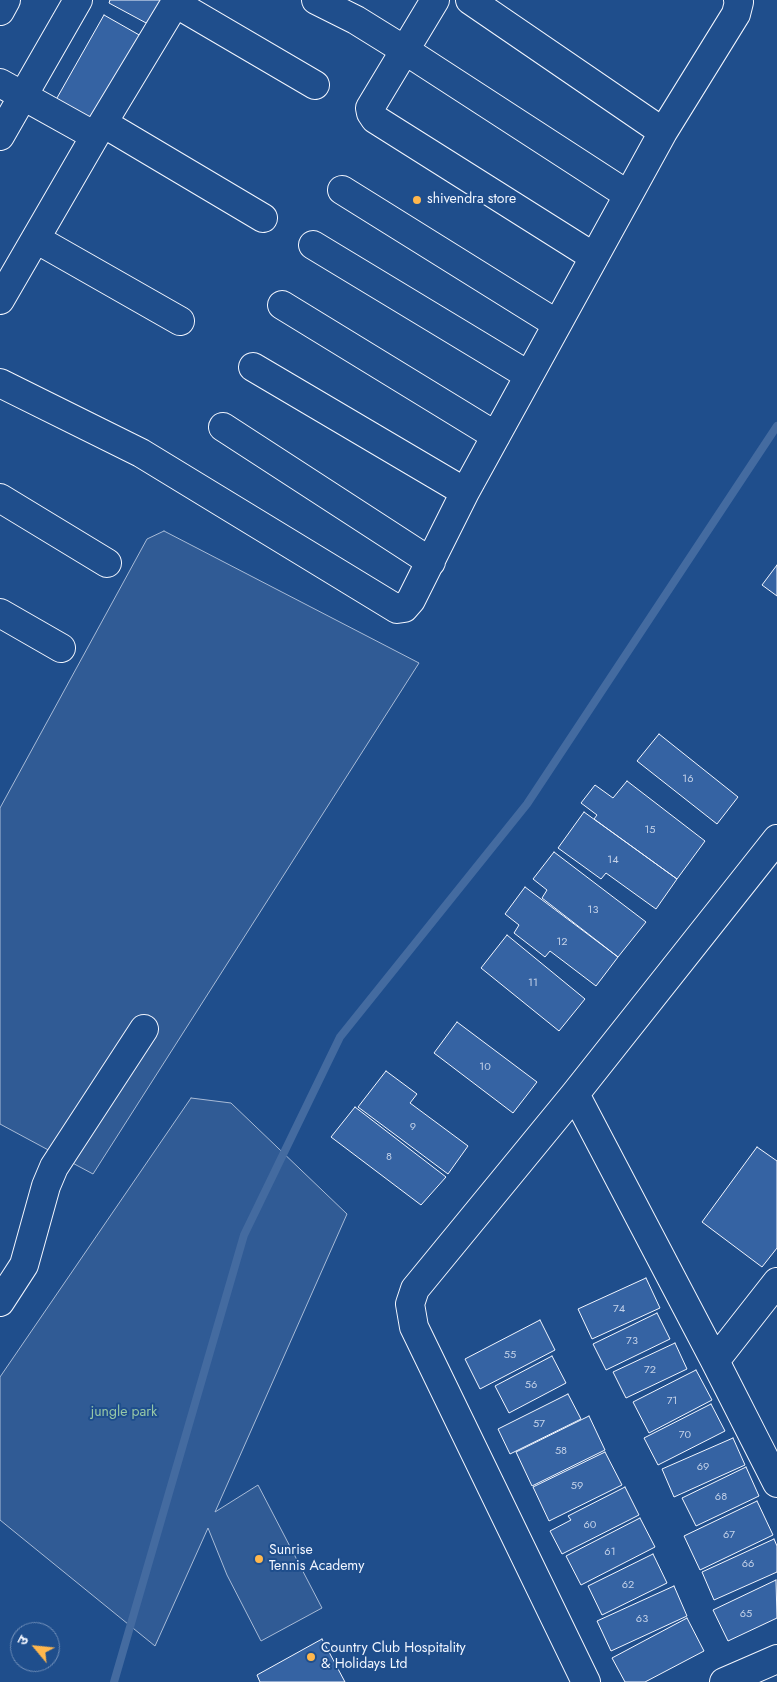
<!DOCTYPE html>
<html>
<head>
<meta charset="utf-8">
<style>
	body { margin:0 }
	#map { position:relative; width:777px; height:1682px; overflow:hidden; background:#1f4e8c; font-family:Jost,"Noto Sans Devanagari",sans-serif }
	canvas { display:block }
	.north { position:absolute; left:10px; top:1622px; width:50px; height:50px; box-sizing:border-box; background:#1f4e8c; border:1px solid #7391ba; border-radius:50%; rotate:298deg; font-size:14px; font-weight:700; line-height:20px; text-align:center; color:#f2f6ff }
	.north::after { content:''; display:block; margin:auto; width:18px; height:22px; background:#ffb74d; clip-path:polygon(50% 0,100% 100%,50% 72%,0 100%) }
</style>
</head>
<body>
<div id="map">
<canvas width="777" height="1682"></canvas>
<div class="north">उ</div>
</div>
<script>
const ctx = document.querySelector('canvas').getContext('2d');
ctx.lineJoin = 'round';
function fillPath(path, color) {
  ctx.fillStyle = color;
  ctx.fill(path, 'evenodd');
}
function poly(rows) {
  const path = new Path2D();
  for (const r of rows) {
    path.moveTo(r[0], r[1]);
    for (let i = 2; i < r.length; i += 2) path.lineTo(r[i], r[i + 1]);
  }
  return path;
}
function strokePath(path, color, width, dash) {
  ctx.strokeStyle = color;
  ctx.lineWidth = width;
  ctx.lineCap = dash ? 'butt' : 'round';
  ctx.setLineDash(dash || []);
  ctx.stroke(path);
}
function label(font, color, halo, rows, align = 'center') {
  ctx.font = font + ' Jost,sans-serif';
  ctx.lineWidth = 4;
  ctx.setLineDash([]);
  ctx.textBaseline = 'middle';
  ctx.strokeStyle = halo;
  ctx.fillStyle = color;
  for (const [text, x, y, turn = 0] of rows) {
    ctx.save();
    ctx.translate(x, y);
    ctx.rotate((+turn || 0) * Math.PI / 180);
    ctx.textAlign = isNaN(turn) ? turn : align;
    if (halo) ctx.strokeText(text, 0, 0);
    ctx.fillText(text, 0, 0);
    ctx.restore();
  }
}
const built = poly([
	[164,531,419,663,93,1174,0,1124,0,808,147,539,164,531],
	[191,1098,231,1103,347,1214,215,1512,258,1485,322,1608,261,1641,227,1575,208,1528,155,1646,0,1520,0,1377,191,1098]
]);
const stream = poly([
	[114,1682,244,1235,340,1037,527,804,777,426]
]);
const building = poly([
	[110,0,161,0,148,24,109,3,110,0],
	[104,15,141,36,90,126,53,105,104,15],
	[777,565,777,596,762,585,777,565],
	[659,734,738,797,717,824,637,761,659,734],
	[627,781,705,841,677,879,594,819,597,815,581,803,595,785,613,798,627,781],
	[584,812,677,879,656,909,606,873,601,879,558,848,584,812],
	[554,852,646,922,618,957,542,898,547,890,533,879,554,852],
	[525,887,618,957,596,986,550,951,545,957,514,933,519,925,505,914,525,887],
	[507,935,585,999,559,1031,481,968,507,935],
	[457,1022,537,1082,513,1113,434,1053,457,1022],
	[386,1071,417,1094,410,1103,468,1146,448,1174,358,1107,386,1071],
	[355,1107,446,1177,421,1205,331,1137,355,1107],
	[757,1147,777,1161,777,1248,762,1267,702,1222,757,1147],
	[646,1278,660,1308,592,1339,578,1309,646,1278],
	[657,1313,670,1339,606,1370,593,1344,657,1313],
	[540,1320,555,1350,480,1389,465,1359,540,1320],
	[675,1343,687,1369,626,1398,613,1372,675,1343],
	[552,1356,566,1383,509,1413,495,1386,552,1356],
	[696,1370,712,1400,649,1433,633,1402,696,1370],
	[568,1394,581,1419,510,1454,498,1429,568,1394],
	[711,1404,725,1431,658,1465,644,1438,711,1404],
	[589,1416,605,1450,532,1486,516,1452,589,1416],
	[733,1438,745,1465,674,1497,662,1469,733,1438],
	[605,1452,622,1485,549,1521,533,1487,605,1452],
	[746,1467,759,1496,696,1526,682,1498,746,1467],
	[625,1487,639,1515,562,1554,550,1531,571,1520,568,1516,625,1487],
	[757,1501,773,1535,700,1570,684,1536,757,1501],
	[640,1518,655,1547,581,1585,566,1556,640,1518],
	[774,1539,777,1546,777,1572,714,1600,702,1572,774,1539],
	[653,1554,667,1583,602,1615,588,1586,653,1554],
	[776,1580,777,1618,728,1641,713,1610,776,1580],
	[674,1586,687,1616,611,1651,597,1621,674,1586],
	[687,1618,704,1651,645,1682,625,1682,612,1658,687,1618],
	[322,1639,345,1682,260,1682,257,1675,322,1639]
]);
const minor = poly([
	[316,0,356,20,406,51,628,195],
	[435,0,370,108,371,113,375,119,594,257],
	[470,0,663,132],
	[175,3,315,85],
	[0,11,6,0],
	[0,83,95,136],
	[103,123,263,218],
	[0,136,78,0],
	[342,190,557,324],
	[36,239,180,321],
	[313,245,528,375],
	[0,300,95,136,177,0],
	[282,305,496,436],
	[253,367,465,492],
	[0,383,141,453,397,609,404,608,411,600,465,492,663,132,736,14,739,2,738,0],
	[223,427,431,562],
	[0,498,107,563],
	[0,613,61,648],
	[575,1094,715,1361,777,1483],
	[0,1302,24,1265,46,1186,54,1167,144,1029],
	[715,1361,777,1282],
	[586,1682,414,1327,410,1304,415,1289,575,1094,777,839],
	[724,1682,777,1659]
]);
const markers = [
	[417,200,5,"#ffb74d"],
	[259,1559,5,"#ffb74d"],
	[311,1657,5,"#ffb74d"]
];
const numberNames = [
	["16",688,779],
	["15",650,830],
	["14",613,860],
	["13",593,910],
	["12",562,942],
	["11",533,983],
	["10",485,1067],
	["9",413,1127],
	["8",389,1157],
	["74",619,1309],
	["73",632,1341],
	["55",510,1355],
	["72",650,1370],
	["56",531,1385],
	["71",672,1401],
	["57",539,1424],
	["70",685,1435],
	["58",561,1451],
	["69",703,1467],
	["59",577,1486],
	["68",721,1497],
	["60",590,1525],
	["67",729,1535],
	["61",610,1552],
	["66",748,1564],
	["62",628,1585],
	["65",746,1614],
	["63",642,1619]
];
const poiNames = [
	["shivendra store",427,200],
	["Sunrise",269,1551],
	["Tennis Academy",269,1567],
	["Country Club Hospitality",321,1649],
	["& Holidays Ltd",321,1665]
];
const parkNames = [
	["jungle park",124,1413]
];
fillPath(built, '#305b95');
strokePath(built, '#a8bbd7', 1);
strokePath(stream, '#446ba0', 8);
fillPath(building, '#3563a3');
strokePath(building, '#f2f6ff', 1);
strokePath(minor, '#f2f6ff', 30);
strokePath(minor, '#1f4e8c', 28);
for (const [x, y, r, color] of markers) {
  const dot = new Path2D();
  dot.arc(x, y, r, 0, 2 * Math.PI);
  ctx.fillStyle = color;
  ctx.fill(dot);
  strokePath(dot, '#1f4e8c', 2);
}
label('11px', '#c3d1e8', null, numberNames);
label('14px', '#f2f6ff', '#1f4e8c', poiNames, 'left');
label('14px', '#97c8a6', '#1f4e8c', parkNames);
</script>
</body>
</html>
